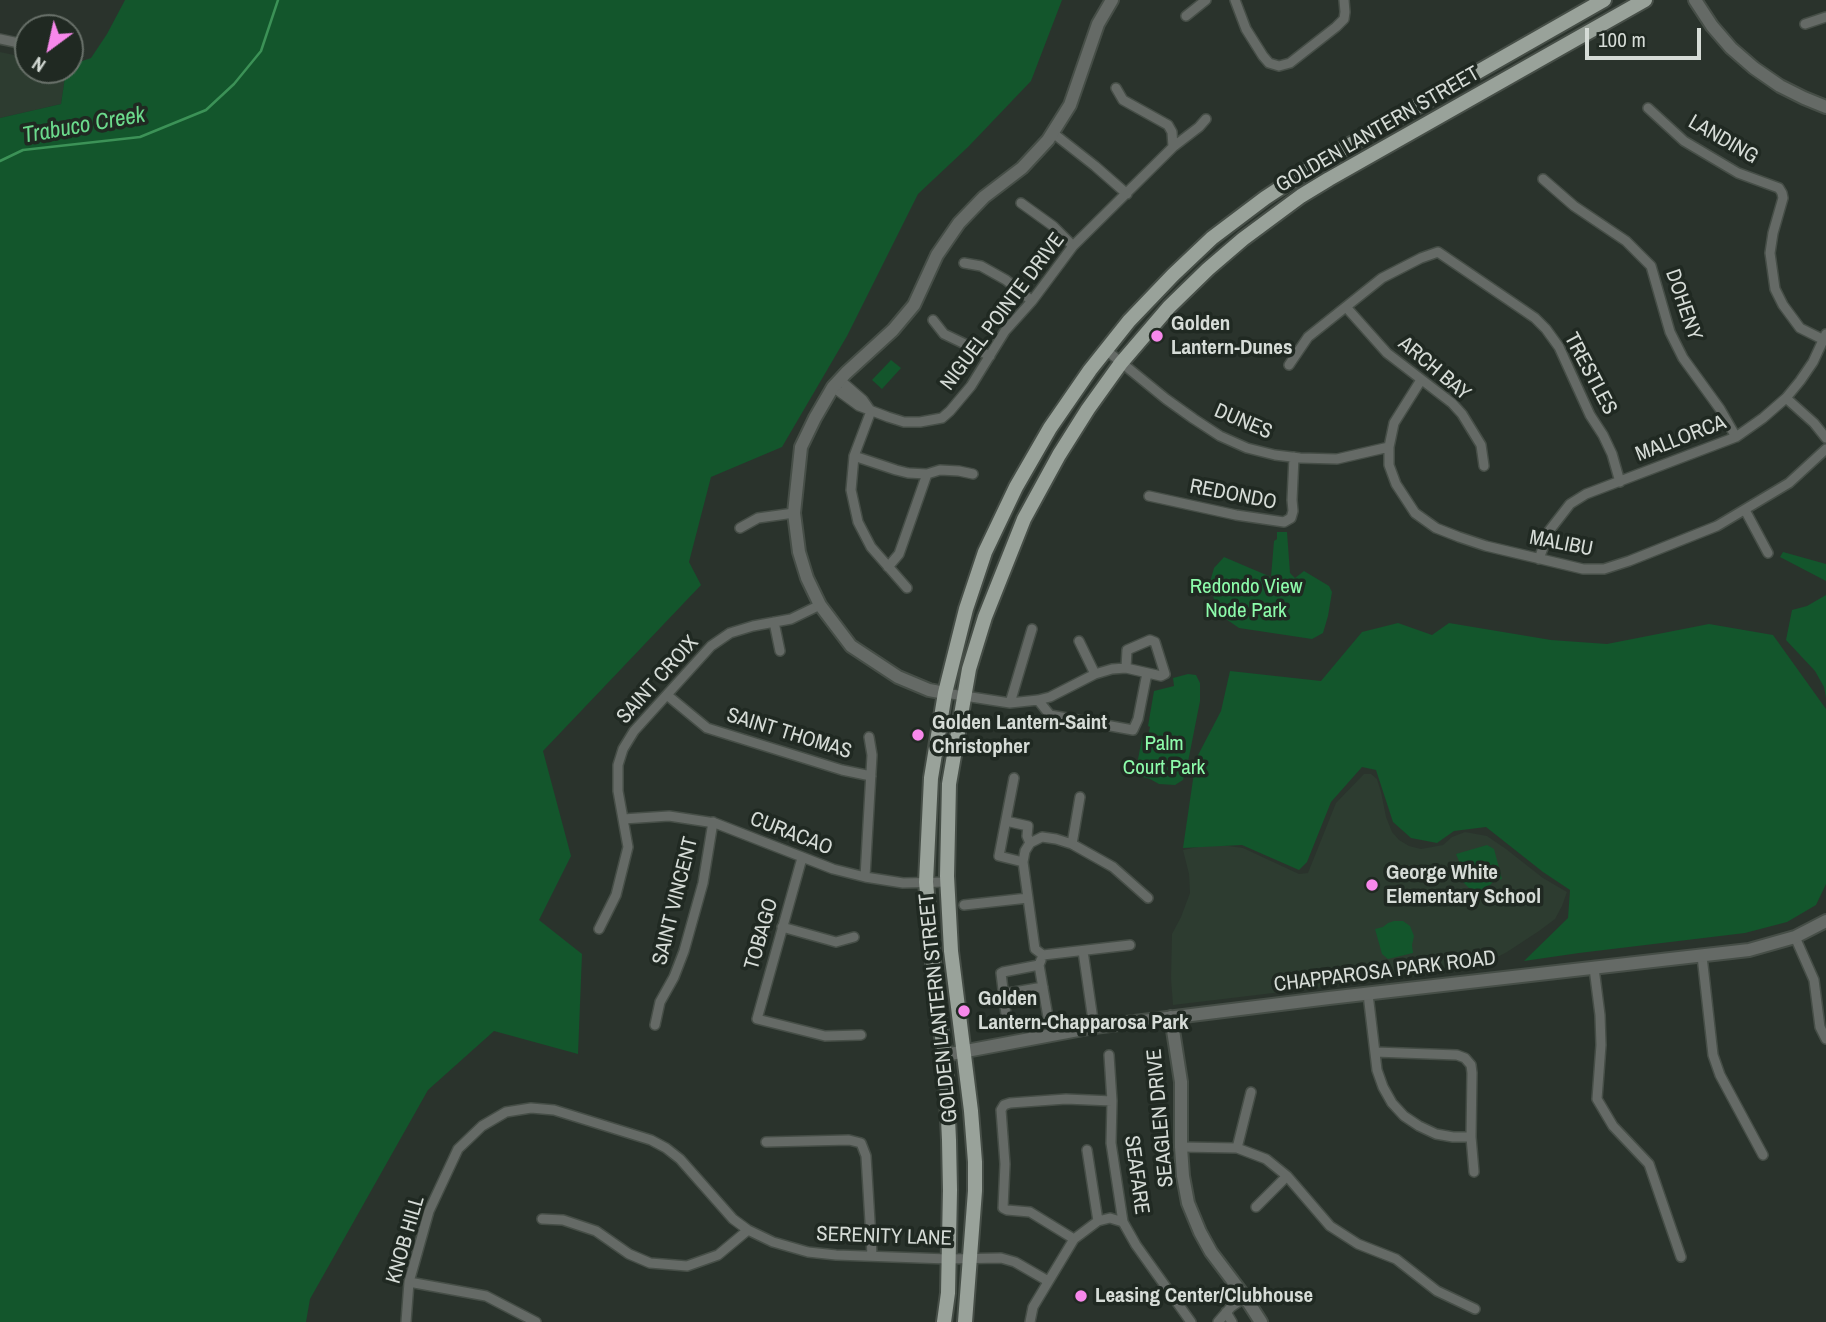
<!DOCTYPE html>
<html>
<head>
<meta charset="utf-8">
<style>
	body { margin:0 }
	#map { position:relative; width:1826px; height:1322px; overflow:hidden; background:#2a332c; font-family:"Archivo Narrow",sans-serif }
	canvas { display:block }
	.north { position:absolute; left:14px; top:14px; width:70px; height:70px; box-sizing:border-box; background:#202922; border:2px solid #69716a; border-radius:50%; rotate:213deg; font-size:19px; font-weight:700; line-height:28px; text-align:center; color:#d6dcd7 }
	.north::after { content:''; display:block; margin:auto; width:24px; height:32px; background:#f788eb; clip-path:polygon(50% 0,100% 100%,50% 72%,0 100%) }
	.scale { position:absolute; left:1585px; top:28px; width:116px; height:32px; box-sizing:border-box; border:4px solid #d6dcd7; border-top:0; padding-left:9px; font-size:21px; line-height:24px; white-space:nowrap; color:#d6dcd7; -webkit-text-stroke:5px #202922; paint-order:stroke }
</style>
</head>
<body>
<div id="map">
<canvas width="1826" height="1322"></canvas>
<div class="north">N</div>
<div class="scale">100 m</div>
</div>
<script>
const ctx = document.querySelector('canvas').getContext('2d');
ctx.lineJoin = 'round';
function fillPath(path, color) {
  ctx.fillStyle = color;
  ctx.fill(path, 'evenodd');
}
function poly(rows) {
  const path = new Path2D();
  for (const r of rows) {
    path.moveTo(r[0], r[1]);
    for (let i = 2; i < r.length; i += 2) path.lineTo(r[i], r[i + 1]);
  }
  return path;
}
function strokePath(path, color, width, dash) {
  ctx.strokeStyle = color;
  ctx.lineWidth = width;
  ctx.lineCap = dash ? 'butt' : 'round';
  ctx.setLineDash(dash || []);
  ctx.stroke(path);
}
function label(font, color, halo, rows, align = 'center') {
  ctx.font = font + ' "Archivo Narrow",sans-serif';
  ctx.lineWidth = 7;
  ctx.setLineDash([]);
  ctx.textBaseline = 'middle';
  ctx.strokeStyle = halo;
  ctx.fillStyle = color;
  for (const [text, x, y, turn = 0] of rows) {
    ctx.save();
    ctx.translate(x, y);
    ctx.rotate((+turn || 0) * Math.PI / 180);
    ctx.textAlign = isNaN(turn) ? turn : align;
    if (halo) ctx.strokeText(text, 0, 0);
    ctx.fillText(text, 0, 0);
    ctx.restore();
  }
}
const built = poly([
	[0,52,28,58,28,70,66,70,61,104,0,118],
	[1364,774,1371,774,1377,779,1381,792,1386,817,1392,832,1399,840,1409,846,1421,849,1443,845,1452,837,1465,832,1487,836,1506,849,1543,878,1567,892,1562,906,1555,919,1539,931,1507,952,1474,969,1173,1005,1171,979,1172,934,1181,917,1190,893,1189,874,1183,850,1213,844,1243,848,1299,874,1308,873,1336,803]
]);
const green = poly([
	[125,0,1062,0,1031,81,968,147,918,194,847,336,782,447,711,477,689,562,701,585,543,751,571,856,539,920,582,954,578,1054,494,1031,428,1090,310,1299,306,1322,0,1322,0,118,61,104,66,70,70,70,70,65,91,58,107,34],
	[891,360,901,368,882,389,872,380],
	[1277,532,1287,532,1290,573,1295,578,1304,571,1329,586,1332,592,1328,616,1323,633,1312,639,1239,628,1220,615,1215,604,1210,582,1214,568,1224,557,1271,577,1274,541,1277,539],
	[1783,552,1826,564,1826,581,1780,557],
	[1826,595,1826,698,1824,687,1815,671,1786,640,1792,610,1807,606],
	[1398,623,1432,635,1449,623,1551,640,1607,644,1709,624,1773,635,1826,709,1826,884,1816,905,1787,922,1745,933,1579,953,1524,961,1568,918,1570,890,1543,872,1486,827,1454,831,1437,843,1411,838,1393,822,1376,770,1362,767,1331,802,1307,862,1299,870,1242,845,1183,848,1196,759,1221,711,1230,671,1321,681,1362,632],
	[1188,674,1196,675,1200,683,1200,701,1188,762,1183,780,1175,785,1159,784,1150,779,1135,775,1142,738,1145,738,1148,736,1150,727,1148,726,1154,691,1174,686,1173,678],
	[1487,845,1494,849,1502,879,1494,881,1490,885,1480,890,1469,888,1462,881,1457,870,1459,861,1456,854],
	[1394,921,1403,921,1410,926,1414,936,1412,945,1413,953,1388,959,1382,954,1375,929,1383,927,1388,923]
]);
const stream = poly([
	[0,161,23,150,140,137,206,110,234,84,261,51,278,0]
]);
const minor = poly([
	[1235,0,1246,29,1263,56,1269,63,1279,66,1290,63,1336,27,1344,19,1345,12,1344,0],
	[1186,16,1206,0],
	[1805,24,1826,17],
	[0,39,28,45],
	[1116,88,1123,100,1168,125,1172,132,1173,147],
	[1648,108,1684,141,1738,173,1779,188,1782,193,1783,198,1773,233,1770,253,1775,289,1783,305,1800,328,1824,340],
	[1053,133,1095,166,1127,194],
	[1543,179,1574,206,1626,241,1651,266,1670,332,1683,358,1720,409,1736,437],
	[1021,203,1053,226,1073,246],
	[964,263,981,266,1006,280,1032,301],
	[1346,307,1387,353,1452,403,1462,414,1481,445,1484,466],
	[933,320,944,334,990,356],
	[1106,350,1166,399,1194,419,1220,436,1247,448,1275,455,1300,458,1337,459,1389,447],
	[1289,365,1308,337,1382,278,1421,258,1438,252,1516,305,1535,318,1546,329,1559,347,1590,415,1603,435,1612,454,1620,482],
	[840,380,863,400,870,410],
	[1421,380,1394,423,1389,447,1389,465,1396,484,1415,513,1436,528,1459,537,1486,546,1583,569,1604,569,1629,561,1717,526,1789,483,1826,449],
	[833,387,859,406,888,417,904,422,920,422,942,418,950,411,971,386,1005,331,1032,301,1073,246,1173,147,1199,127,1206,119],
	[1786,398,1814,423,1826,438],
	[871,411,854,456,851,490,858,522,871,547,907,588],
	[854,456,896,470,908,473,927,474,940,470,959,471,973,474],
	[1149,496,1236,515,1284,522,1291,518,1293,511,1292,500,1294,457],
	[1745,510,1768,553],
	[740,528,758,518,794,513],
	[1539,559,1549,531,1570,504,1586,494,1736,437,1763,418,1786,398,1800,381,1813,362,1826,334],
	[888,567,899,554,927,474],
	[774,622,780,651],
	[1079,641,1095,674],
	[945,693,1010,703,1038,700,1050,697,1095,674,1112,669,1126,668,1161,676,1165,674,1155,642,1150,640,1127,650,1126,668],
	[667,695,707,728,842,770,871,776],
	[1038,700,1050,715,1133,730,1138,719,1147,673],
	[1010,703,1032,629],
	[1014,778,999,856,1023,862],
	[623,819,669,816,715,823,833,869,865,877,903,883,947,882],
	[1006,821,1028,826,1027,836,1030,843],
	[1030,843,1042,837,1056,839,1072,844,1113,867,1148,898],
	[1030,843,1025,851,1023,862,1035,949,1043,955],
	[1072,844,1080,797],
	[802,858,757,1019,825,1036,861,1035],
	[865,877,872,755,869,737],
	[964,905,1028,898],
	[782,927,836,942,854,937],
	[599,929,616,895,628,847,618,791,618,765,623,749,634,731,711,646,730,633,753,626,791,619,820,605],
	[1795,937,1814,980,1820,1027,1826,1039],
	[1083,951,1094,1027],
	[1043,955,1130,945],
	[1702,956,1713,1055,1720,1075,1763,1155],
	[1041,960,1039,965,1048,1017],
	[1594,968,1600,1015,1601,1045,1597,1099,1613,1126,1649,1164,1681,1257],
	[1003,994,1043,987],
	[1368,994,1377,1070,1383,1087,1392,1103,1404,1116,1419,1126,1436,1134,1453,1137,1471,1137],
	[1007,1023,1001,973,1003,972,1039,965],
	[655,1025,660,1002,674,977,684,951,703,883,713,822],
	[1375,1052,1457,1055,1465,1058,1471,1065,1472,1073,1471,1137,1474,1172],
	[1109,1055,1112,1101,1111,1143,1123,1222,1136,1245,1191,1322],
	[766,1142,849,1140,861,1143,866,1156,872,1255],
	[1181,1147,1237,1148,1266,1159,1287,1176,1330,1226,1358,1244,1396,1259,1437,1291,1475,1309],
	[1237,1148,1251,1092],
	[1256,1207,1287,1176],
	[542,1219,563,1220,596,1231,629,1254,650,1263,687,1266,718,1255,748,1230],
	[1098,1221,1110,1218,1123,1222],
	[1074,1239,1030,1212,1007,1210,1003,1208,1005,1164,1001,1110,1004,1105,1010,1103,1066,1099,1112,1101],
	[409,1282,486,1296,536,1322],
	[1226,1312,1232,1322],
	[406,1322,409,1282,429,1211,458,1149,482,1126,506,1112,531,1108,554,1110,651,1140,666,1148,680,1159,733,1219,748,1230,773,1242,808,1252,836,1255,948,1259,1001,1258,1015,1262,1048,1281],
	[1030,1322,1033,1307,1074,1239,1098,1221,1087,1150],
	[1218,1322,1231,1307,1245,1297]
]);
const tertiary = poly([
	[1695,0,1712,26,1731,48,1754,68,1780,86,1804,98,1826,107],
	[945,693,929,690,898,677,851,646,820,605,807,578,799,552,794,513,801,447,815,418,833,387,846,373,893,330,914,305,937,255,959,223,984,197,1022,168,1048,140,1070,105,1098,24,1112,0],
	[1171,1017,1181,1082,1181,1147,1183,1176,1188,1203,1200,1232,1211,1252,1245,1297,1261,1322],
	[945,1055,1094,1027,1329,998,1749,950,1795,937,1826,921]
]);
const primary = poly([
	[944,1322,948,1293,950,1190,949,1140,945,1055,937,1007,926,882,931,778,945,693,966,609,985,552,1016,487,1050,428,1090,370,1129,321,1173,275,1212,238,1265,198,1318,163,1604,0],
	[965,1322,975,1191,975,1162,971,1111,951,951,947,876,949,784,969,669,985,617,1024,519,1059,455,1088,409,1121,363,1169,307,1208,269,1243,239,1301,196,1329,179,1645,0]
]);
const markers = [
	[1157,336,7,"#f788eb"],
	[918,735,7,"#f788eb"],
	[1372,885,7,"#f788eb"],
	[964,1011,7,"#f788eb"],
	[1081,1296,7,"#f788eb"]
];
const streetNames = [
	["GOLDEN LANTERN STREET",1378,130,-30],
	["LANDING",1723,140,30],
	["DOHENY",1683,305,71],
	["NIGUEL POINTE DRIVE",1003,312,-53],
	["ARCH BAY",1434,369,40],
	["TRESTLES",1590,374,62],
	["DUNES",1243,422,23],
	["MALLORCA",1681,439,-21],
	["REDONDO",1233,495,11],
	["MALIBU",1561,544,11],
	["SAINT CROIX",658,680,-48],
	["SAINT THOMAS",789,734,17],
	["CURACAO",791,834,21],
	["SAINT VINCENT",676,901,-76],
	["TOBAGO",762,934,-74],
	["CHAPPAROSA PARK ROAD",1385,972,-7],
	["GOLDEN LANTERN STREET",939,1008,-96],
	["SEAGLEN DRIVE",1161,1118,-95],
	["SEAFARE",1136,1175,82],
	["SERENITY LANE",884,1237,2],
	["KNOB HILL",406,1240,-74]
];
const poiNames = [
	["Golden",1171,324],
	["Lantern-Dunes",1171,348],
	["Golden Lantern-Saint",932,723],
	["Christopher",932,747],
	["George White",1386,873],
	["Elementary School",1386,897],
	["Golden",978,999],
	["Lantern-Chapparosa Park",978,1023],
	["Leasing Center/Clubhouse",1095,1296]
];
const parkNames = [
	["Redondo View",1246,587],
	["Node Park",1246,611],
	["Palm",1164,744],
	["Court Park",1164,768]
];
const waterNames = [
	["Trabuco Creek",84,126,-10]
];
fillPath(built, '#2d3c30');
fillPath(green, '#13562c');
strokePath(stream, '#3c9257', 2.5);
strokePath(minor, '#464e47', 12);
strokePath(tertiary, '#464e47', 16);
strokePath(primary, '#464e47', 18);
strokePath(minor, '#656a66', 9);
strokePath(tertiary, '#656a66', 12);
strokePath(primary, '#99a29a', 14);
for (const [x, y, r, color] of markers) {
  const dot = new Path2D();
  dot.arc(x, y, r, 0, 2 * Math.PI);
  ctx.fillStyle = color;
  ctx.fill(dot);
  strokePath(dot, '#202922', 2.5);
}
label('21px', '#d6dcd7', '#202922', streetNames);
label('bold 21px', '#d6dcd7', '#202922', poiNames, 'left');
label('21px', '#8dfcab', '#202922', parkNames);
label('italic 23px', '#6bda8c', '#202922', waterNames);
</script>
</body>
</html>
